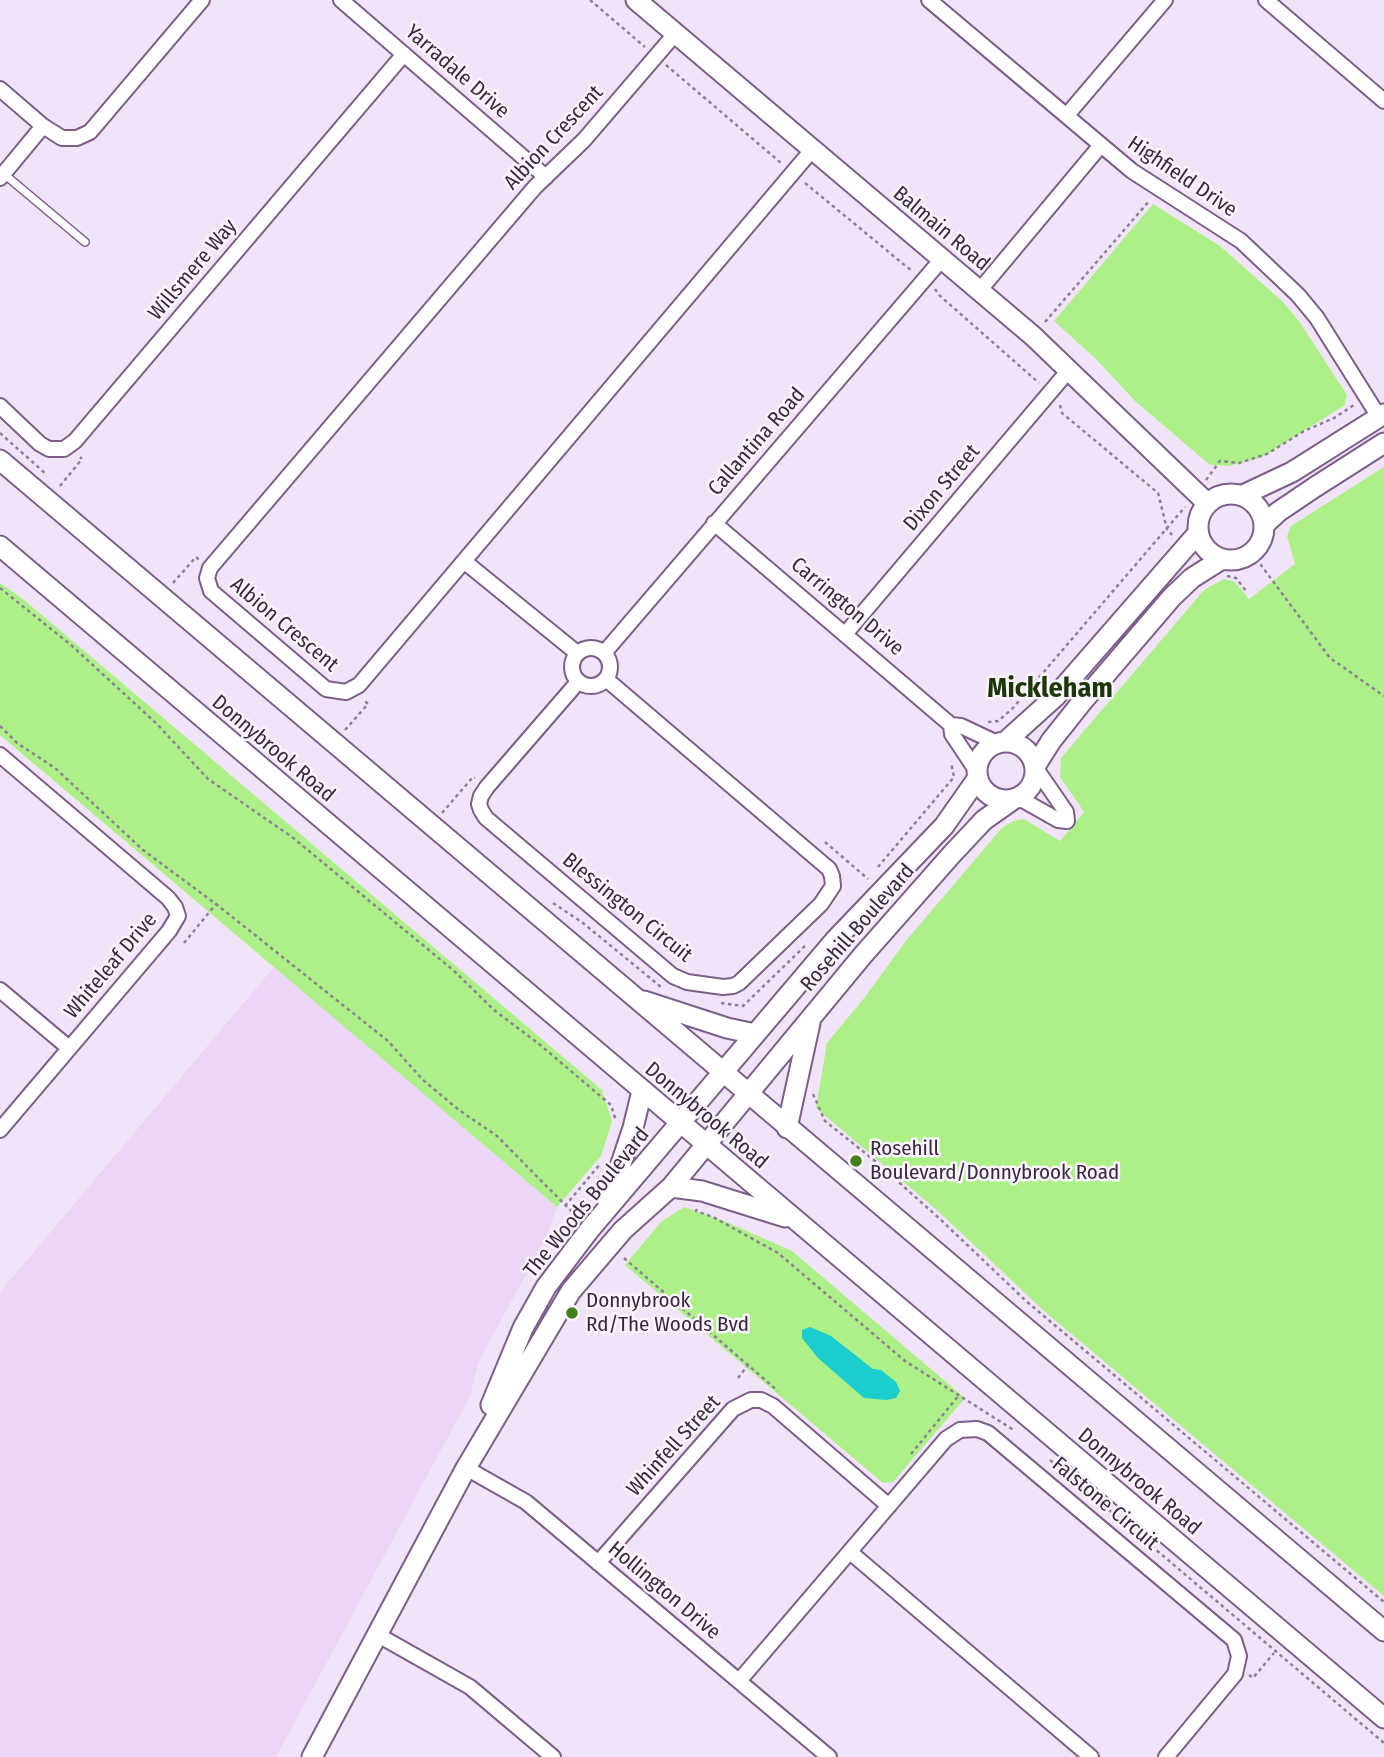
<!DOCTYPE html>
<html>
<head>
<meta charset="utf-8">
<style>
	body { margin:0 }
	canvas { display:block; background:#f1e4f8 }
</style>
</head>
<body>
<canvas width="1384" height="1757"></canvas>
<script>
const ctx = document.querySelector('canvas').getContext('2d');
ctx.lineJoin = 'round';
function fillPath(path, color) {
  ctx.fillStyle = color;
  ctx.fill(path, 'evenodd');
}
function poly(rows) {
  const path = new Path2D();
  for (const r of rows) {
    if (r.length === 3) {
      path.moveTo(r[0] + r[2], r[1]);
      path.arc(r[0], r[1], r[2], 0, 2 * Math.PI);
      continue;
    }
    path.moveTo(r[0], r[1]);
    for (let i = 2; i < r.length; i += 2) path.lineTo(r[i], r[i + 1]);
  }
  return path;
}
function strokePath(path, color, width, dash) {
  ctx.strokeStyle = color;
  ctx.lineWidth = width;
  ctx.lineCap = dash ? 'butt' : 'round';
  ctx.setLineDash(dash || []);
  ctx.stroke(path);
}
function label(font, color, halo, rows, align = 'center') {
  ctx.font = font + ' "Fira Sans Condensed",sans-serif';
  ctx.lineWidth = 5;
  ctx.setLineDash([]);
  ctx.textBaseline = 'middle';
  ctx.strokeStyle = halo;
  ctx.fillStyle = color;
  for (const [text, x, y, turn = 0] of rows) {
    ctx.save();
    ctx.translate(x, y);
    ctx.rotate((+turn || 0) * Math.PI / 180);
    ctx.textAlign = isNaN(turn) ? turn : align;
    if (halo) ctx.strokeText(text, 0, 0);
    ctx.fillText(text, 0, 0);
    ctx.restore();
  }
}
const built = poly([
	[274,967,557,1207,545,1239,479,1361,470,1396,276,1757,0,1757,0,1292]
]);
const green = poly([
	[1153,204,1220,246,1282,301,1299,321,1347,395,1345,405,1262,457,1229,466,1210,465,1135,401,1096,359,1054,321],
	[1384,467,1384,1596,1044,1311,938,1211,816,1108,827,1043,865,997,905,942,1001,829,1013,821,1024,819,1060,841,1084,812,1060,777,1061,758,1204,590,1224,579,1235,582,1249,599,1295,564,1287,536,1291,526],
	[0,583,23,599,602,1090,612,1121,601,1156,557,1207,0,735],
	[684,1207,722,1220,792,1251,965,1398,893,1482,883,1483,625,1265,661,1222]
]);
const water = poly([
	[810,1327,831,1336,873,1369,881,1370,896,1382,900,1391,896,1398,886,1400,864,1398,818,1358,802,1338,802,1330]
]);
const path = poly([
	[590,0,645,47],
	[666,65,781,163],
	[805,183,913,272],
	[935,289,939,295,1039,383],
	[1045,322,1150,200],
	[1060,405,1062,413,1158,493,1167,529,1172,535],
	[0,433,46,474],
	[1206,480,1220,461,1239,463,1267,454,1304,431,1334,418,1354,405],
	[60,486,82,459,80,457],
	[1252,553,1330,658,1384,696],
	[1227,576,1236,578,1246,591],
	[173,583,196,557,199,560],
	[0,588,71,645,157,724,208,779,292,837,453,970,494,1010,539,1044,611,1105,616,1121],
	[988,722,998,721,1012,709,1185,507],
	[0,726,17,743,55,768,143,850,216,904,388,1041,423,1080,459,1110,497,1136,577,1217],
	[345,730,368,704,363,699],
	[442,813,473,777,475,778],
	[825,842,868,879],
	[878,867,954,777,951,762],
	[553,903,583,923,661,987],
	[184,943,216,904],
	[721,1003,743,1006,807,944],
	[813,1094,825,1121,875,1161,940,1219,1026,1301,1384,1602],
	[565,1206,601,1163],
	[697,1209,696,1211,713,1217,778,1253,905,1361,1015,1431],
	[624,1258,778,1391],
	[738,1378,748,1365],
	[911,1454,959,1395],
	[1050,1460,1384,1743],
	[1249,1675,1253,1678,1274,1653]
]);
const lane = poly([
	[4,174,85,242]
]);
const street = poly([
	[341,0,546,177],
	[929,0,1132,171,1241,241,1298,295,1317,318,1379,417],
	[1266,0,1384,101],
	[675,34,584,140,535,187,210,568,207,578,211,591,326,689,346,692,359,685,812,150],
	[0,89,43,126,62,138,77,138,90,132,202,0],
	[1067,115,1165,0],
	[0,178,43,126],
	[979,291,1101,145],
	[0,406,40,444,49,449,64,449,75,441,404,54],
	[714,523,951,725,961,726,997,743],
	[465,562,577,653],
	[846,633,1069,370],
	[591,667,19],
	[604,653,942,259],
	[578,682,487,787,481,796,479,804,481,810,486,818,673,976,687,982,723,987,733,986,739,983,821,904,833,886,832,876,829,869,606,679],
	[951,725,952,734,976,770],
	[0,755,168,898,175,907,178,916,169,931,0,1130],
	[1019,798,1058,820,1067,821,1066,812,1037,770],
	[0,990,69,1048],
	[466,1468,526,1502,829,1757],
	[850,1552,1091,1757],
	[598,1563,733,1409,751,1400,761,1400,773,1406,889,1506],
	[378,1635,470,1687,553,1757],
	[739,1681,946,1439,960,1430,977,1429,988,1433,1234,1640,1239,1656,1235,1674,1166,1757]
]);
const secondary = poly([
	[636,0,1033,336,1207,503],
	[0,460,1384,1631],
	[1231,527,33],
	[1243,495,1292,472,1384,414],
	[1264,525,1278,512,1315,487,1384,443],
	[0,546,1384,1718],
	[1005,742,1055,697,1198,533],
	[1006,771,29],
	[1036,765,1051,741,1082,702,1172,597,1192,578,1222,559],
	[644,1001,727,1028,755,1034],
	[787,1128,810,1023],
	[671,1187,702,1191,785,1217],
	[608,1203,633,1128,642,1091],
	[491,1405,523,1328,546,1287,590,1229,836,939,944,826,977,779],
	[312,1757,466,1468,571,1291,623,1230,671,1187,863,955,953,853,984,820,1011,801]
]);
const markers = [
	[856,1161,7,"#47801a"],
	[572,1313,7,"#47801a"]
];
const streetNames = [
	["Yarradale Drive",457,72,41],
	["Albion Crescent",554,138,-47],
	["Highfield Drive",1182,177,34],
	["Balmain Road",941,229,40],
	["Willsmere Way",193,270,-50],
	["Callantina Road",757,442,-49],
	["Dixon Street",942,488,-50],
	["Carrington Drive",847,607,40],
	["Albion Crescent",284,625,40],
	["Donnybrook Road",273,749,40],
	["Blessington Circuit",627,908,39],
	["Rosehill Boulevard",858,928,-49],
	["Whiteleaf Drive",111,966,-50],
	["Donnybrook Road",706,1116,40],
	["The Woods Boulevard",587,1203,-51],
	["Whinfell Street",674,1446,-48],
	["Donnybrook Road",1139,1482,40],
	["Falstone Circuit",1105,1504,40],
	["Hollington Drive",664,1591,40]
];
const poiNames = [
	["Rosehill",870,1149],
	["Boulevard/Donnybrook Road",870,1173],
	["Donnybrook",586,1301],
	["Rd/The Woods Bvd",586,1325]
];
const districtNames = [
	["Mickleham",1050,689]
];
fillPath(built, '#ecd5f7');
fillPath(green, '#aef088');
fillPath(water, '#1bcdcd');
strokePath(lane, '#7d5e8b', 10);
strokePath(street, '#7d5e8b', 18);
strokePath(secondary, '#7d5e8b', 23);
strokePath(path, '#8d8094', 2.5, [3.5, 3.5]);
strokePath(lane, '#fff', 7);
strokePath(street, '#fff', 14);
strokePath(secondary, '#fff', 19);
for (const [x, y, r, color] of markers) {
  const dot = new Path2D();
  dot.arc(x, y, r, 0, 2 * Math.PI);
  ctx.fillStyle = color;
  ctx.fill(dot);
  strokePath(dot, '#fbf4fe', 2.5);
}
label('21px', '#372a3e', '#fbf4fe', streetNames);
label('21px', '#372a3e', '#fbf4fe', poiNames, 'left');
label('bold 28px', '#1c3707', '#fbf4fe', districtNames);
</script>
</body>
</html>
